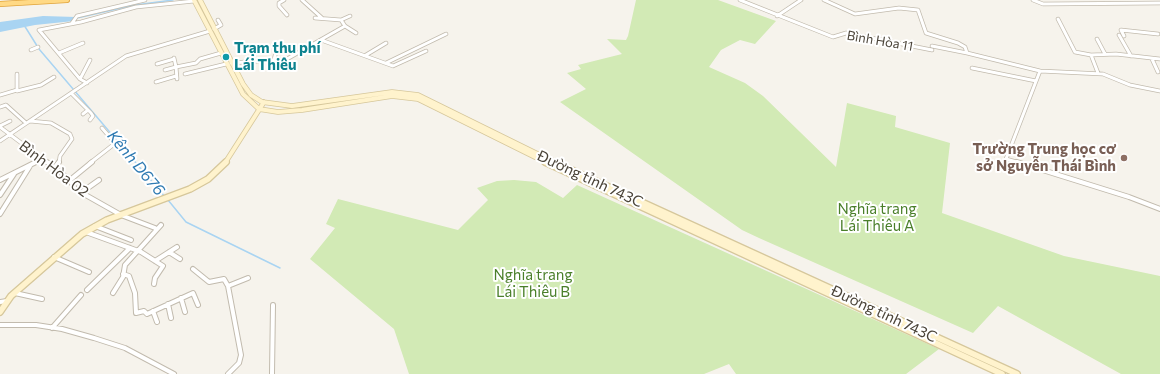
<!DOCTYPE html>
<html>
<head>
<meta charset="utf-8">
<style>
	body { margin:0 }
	canvas { display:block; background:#f6f3ec }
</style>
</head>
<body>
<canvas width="1160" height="374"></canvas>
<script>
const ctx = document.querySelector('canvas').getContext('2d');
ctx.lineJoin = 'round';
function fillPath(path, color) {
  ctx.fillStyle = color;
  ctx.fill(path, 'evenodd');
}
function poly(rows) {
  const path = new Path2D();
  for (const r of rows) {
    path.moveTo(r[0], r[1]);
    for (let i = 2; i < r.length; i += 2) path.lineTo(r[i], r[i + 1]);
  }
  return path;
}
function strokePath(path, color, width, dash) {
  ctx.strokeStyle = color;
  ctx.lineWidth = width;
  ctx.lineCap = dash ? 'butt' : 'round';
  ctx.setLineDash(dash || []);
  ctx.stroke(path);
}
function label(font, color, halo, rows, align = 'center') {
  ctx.font = font + ' Commissioner,sans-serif';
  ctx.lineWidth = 4;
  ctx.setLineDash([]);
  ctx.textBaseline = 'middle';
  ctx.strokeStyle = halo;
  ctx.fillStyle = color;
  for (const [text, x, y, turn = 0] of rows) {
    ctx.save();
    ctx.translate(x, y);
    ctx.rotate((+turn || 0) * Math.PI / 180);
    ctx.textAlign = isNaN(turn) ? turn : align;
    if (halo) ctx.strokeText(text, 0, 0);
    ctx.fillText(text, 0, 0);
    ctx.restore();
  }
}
const green = poly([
	[636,0,718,0,776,21,755,44,740,40,721,50,709,67,745,83,763,96,836,167,847,103,896,116,895,127,950,143,942,213,1064,256,1160,276,1160,374,1121,374,998,306,973,333,759,238,742,230,560,102,586,89,567,73,581,69,578,65,622,54,607,39,626,40,628,36],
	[514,180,536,182,563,198,577,185,939,349,906,374,736,374,729,364,704,374,409,374,394,329,310,259,335,228,326,224,338,199,458,230,488,200,477,188,497,181]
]);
const water = poly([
	[43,16,76,17,74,21,35,25,0,32,0,22]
]);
const stream = poly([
	[77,18,135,5,173,0],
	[24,25,39,49,165,197],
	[168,200,186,222,280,268]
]);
const minorFar1 = poly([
	[284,0,279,3,279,6,287,15],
	[302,0,322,18],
	[740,0,833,37,846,33,932,50],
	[824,0,855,14,899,8,918,10,926,33,958,43,965,47,967,53,1040,71,1103,74,1130,85,1160,91],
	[1033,0,1043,4,1160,3],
	[777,16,801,0],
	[315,18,341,20,345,26,356,33],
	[1058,19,1075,52,1091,55],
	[341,20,350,16],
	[72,23,77,16,145,0],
	[214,29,221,25,218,20],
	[1121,30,1158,34],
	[1121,30,1124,36],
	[1119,35,1131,56],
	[1097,39,1105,54],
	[321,40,393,66,426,51],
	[932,46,967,53],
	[31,50,38,47],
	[59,53,83,43],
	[366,55,386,43],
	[1152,59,1158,72],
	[274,60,277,47],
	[231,63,287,59,345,26],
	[386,63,446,34],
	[157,64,174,59],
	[972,68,1036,81],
	[165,70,176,67,174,58],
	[1098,73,1091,55,1116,54,1160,59],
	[17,74,17,91,41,85,54,77],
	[185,74,226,64],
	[80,79,90,60],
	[177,79,176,67,196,63,200,59,221,53],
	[156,82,176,76],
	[87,83,80,79,39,30,81,22,136,7,194,1],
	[71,93,91,113,93,116,90,120],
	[0,95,17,90],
	[0,107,6,105,26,123],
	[83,114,88,110],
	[30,121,51,123,70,134,72,139,60,156,59,163],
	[0,126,10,121],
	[0,127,48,163],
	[0,141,126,56,210,31],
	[34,163,43,159],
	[90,163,113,145,114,142,102,128],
	[1020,163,1006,159,1040,71]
]);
const minor = poly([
	[47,162,70,180,75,189,121,215,155,228],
	[1017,162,1129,197,1160,209],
	[54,168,59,162],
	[0,180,36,162],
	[70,180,92,162],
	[82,192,99,180],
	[0,195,14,174],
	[0,214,30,166],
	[95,226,131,240],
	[86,232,141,252,163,266,155,278,154,284],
	[169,252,180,259],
	[54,257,89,272],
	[155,261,177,247],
	[193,269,209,282,224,279,228,286],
	[123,274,129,276,135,293,136,313,144,311,147,314,193,293,198,305],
	[87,290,130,248],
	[15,293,42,299],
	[113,293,123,277,125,265,161,225],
	[181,298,185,312],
	[0,302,7,301],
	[168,304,171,318],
	[153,311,157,322],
	[0,325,36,325,62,329,94,338,125,348,174,374],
	[52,328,81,295],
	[228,374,239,363,241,355,228,286,248,278],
	[272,374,273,305]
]);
const secondaryFar1 = poly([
	[194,0,243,94,259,109,278,112,302,110,392,96,418,99,547,163],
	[200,0,243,84,251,95,262,102,292,106,392,92,418,95,556,163],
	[225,163,264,102]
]);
const secondary = poly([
	[545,162,1002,374],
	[554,162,1017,374],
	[0,312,11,296,82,234,107,220,190,189,208,179,226,162]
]);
const trunk = poly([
	[0,4,67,0]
]);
const markers = [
	[226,57,4,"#0f9aa8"],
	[1124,158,4,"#8d6e63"]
];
const farStreetnames = [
	["Bình Hòa 11",880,41,10]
];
const cultureNames = [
	["Trạm thu phí",234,48],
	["Lái Thiêu",234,65]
];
const educationNames = [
	["Trường Trung học cơ",1116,149],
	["sở Nguyễn Thái Bình",1116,166]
];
const streetNames = [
	["Bình Hòa 02",54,169,37],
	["Đường tỉnh 743C",590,179,25],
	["Đường tỉnh 743C",884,314,25]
];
const parkNames = [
	["Nghĩa trang",877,209],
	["Lái Thiêu A",877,226],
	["Nghĩa trang",533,275],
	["Lái Thiêu B",533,292]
];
const waterNames = [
	["Kênh D676",136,163,50]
];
fillPath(green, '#d2eab5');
fillPath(water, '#a9d4f2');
strokePath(stream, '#a9d4f2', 1.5);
strokePath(minorFar1, '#c2bbae', 4.5);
strokePath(minor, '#c2bbae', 6);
strokePath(secondaryFar1, '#d6c79b', 5.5);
strokePath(secondary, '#d6c79b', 8);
strokePath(trunk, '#e0a43c', 6);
strokePath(minorFar1, '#fff', 3);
strokePath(minor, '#fff', 4);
strokePath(secondaryFar1, '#fff3cd', 4);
strokePath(secondary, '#fff3cd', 5.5);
strokePath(trunk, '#ffd985', 4.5);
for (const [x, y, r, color] of markers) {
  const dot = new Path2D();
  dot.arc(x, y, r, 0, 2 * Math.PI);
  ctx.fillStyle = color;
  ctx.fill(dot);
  strokePath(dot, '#fff', 1.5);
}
label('13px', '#4b4439', '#fff', farStreetnames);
label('bold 15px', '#0d838f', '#fff', cultureNames, 'left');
label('bold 15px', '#785e54', '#fff', educationNames, 'right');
label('15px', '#4b4439', '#fff', streetNames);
label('15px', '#4a7f2a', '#fff', parkNames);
label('italic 16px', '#2e7ab2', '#fff', waterNames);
</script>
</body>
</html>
